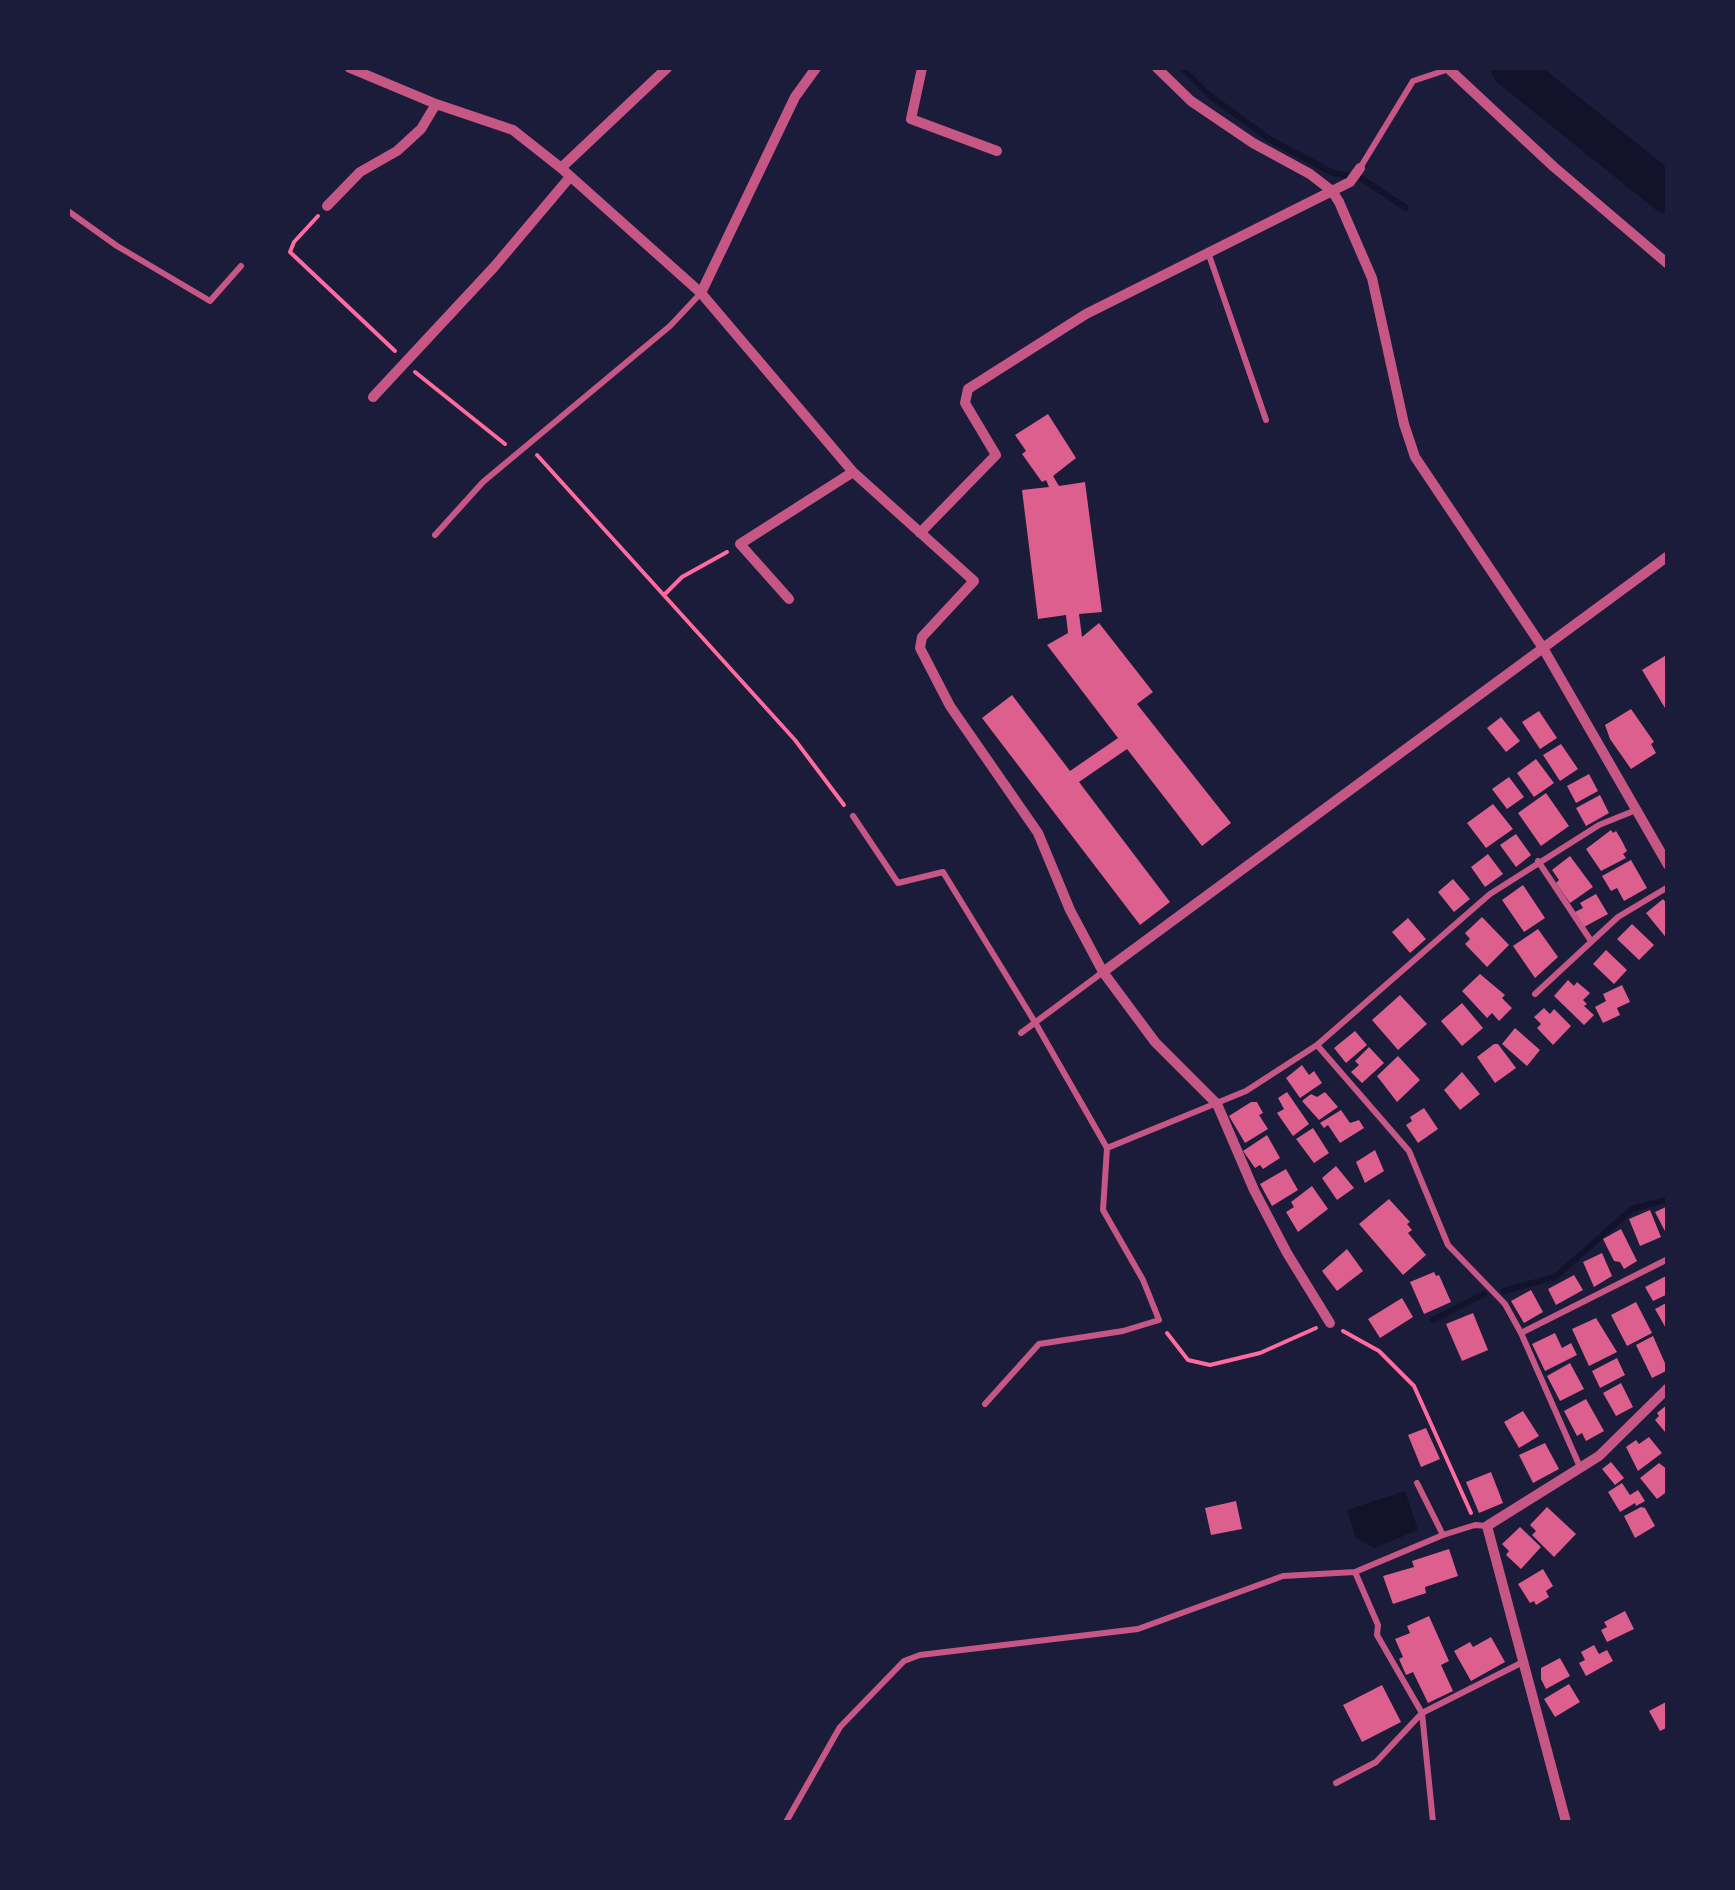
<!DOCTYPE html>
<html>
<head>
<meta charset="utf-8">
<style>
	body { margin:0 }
	#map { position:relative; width:1735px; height:1890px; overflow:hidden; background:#1b1b3a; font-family:"Work Sans",sans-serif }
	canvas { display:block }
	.frame { position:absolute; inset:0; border:70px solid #1b1b3a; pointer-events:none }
</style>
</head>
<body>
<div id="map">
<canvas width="1735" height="1890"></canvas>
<div class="frame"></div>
</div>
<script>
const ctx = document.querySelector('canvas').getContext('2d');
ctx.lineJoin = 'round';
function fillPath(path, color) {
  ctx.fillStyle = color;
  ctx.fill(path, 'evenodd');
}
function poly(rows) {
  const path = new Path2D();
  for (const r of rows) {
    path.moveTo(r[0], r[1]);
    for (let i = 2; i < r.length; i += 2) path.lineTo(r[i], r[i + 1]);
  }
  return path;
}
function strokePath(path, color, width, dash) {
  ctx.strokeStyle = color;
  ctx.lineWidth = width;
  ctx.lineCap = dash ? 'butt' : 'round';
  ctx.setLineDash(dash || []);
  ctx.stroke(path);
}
const water = poly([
	[1405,1491,1418,1530,1374,1548,1356,1538,1347,1510]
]);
const stream = poly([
	[1182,68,1210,96,1271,140,1333,173,1361,178,1406,208],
	[1504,1291,1555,1277,1632,1209,1668,1199],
	[1433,1320,1484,1294]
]);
const river = poly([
	[1511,68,1668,194]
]);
const building = poly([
	[1048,414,1076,458,1053,476,1059,486,1085,482,1102,612,1079,614,1082,637,1099,623,1153,692,1137,704,1231,823,1202,846,1127,749,1079,782,1170,902,1140,925,982,718,1012,695,1070,771,1118,738,1047,645,1068,633,1066,615,1038,619,1022,490,1049,487,1046,480,1042,482,1022,454,1026,451,1015,435],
	[1668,654,1668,713,1642,670],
	[1631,709,1654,742,1651,744,1656,753,1631,769,1610,739,1605,725],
	[1539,711,1557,738,1540,749,1522,722],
	[1501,717,1520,741,1506,752,1487,728],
	[1561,744,1578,769,1560,781,1543,755],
	[1536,759,1554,783,1534,797,1517,773],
	[1589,774,1598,791,1576,803,1567,786],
	[1509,777,1524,797,1507,809,1492,789],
	[1546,793,1569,826,1541,846,1518,813],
	[1600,795,1609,813,1586,826,1576,808],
	[1493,804,1513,829,1486,848,1467,823],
	[1611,830,1613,833,1616,831,1622,841,1627,851,1623,854,1626,858,1601,871,1586,849],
	[1516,834,1531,855,1516,867,1500,845],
	[1488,854,1503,874,1485,887,1471,867],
	[1570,856,1593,887,1570,903,1556,883,1559,880,1552,870],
	[1631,860,1647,888,1624,901,1617,888,1611,891,1602,876],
	[1453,879,1470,899,1454,912,1438,892],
	[1523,885,1545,918,1524,932,1502,900],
	[1596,894,1608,914,1584,927,1575,912,1583,908,1580,903],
	[1663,899,1668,905,1668,940,1646,913],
	[1482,917,1509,945,1487,967,1465,944,1470,939,1465,933],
	[1408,918,1426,939,1410,953,1392,932],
	[1632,924,1654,945,1639,960,1617,939],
	[1538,929,1558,957,1535,978,1513,946],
	[1606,950,1627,970,1614,984,1593,964],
	[1480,974,1505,995,1502,998,1512,1008,1499,1021,1492,1013,1487,1018,1462,991],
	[1568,980,1574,986,1577,982,1590,993,1583,1000,1587,1004,1584,1006,1594,1015,1584,1025,1554,996],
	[1622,985,1630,1002,1617,1008,1620,1015,1603,1023,1595,1007,1606,1001,1603,994],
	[1400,995,1427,1024,1398,1050,1372,1020],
	[1462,1003,1483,1028,1462,1046,1441,1021],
	[1544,1008,1550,1014,1554,1009,1571,1026,1553,1045,1537,1028,1541,1024,1534,1017],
	[1515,1028,1540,1050,1527,1066,1502,1044],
	[1355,1031,1367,1045,1346,1063,1334,1048],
	[1494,1044,1498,1044,1516,1068,1495,1083,1477,1057],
	[1369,1047,1384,1063,1362,1083,1351,1072,1359,1065,1355,1061],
	[1398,1056,1420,1080,1397,1102,1377,1076],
	[1302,1065,1309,1075,1314,1071,1322,1083,1300,1098,1286,1078],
	[1462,1072,1480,1094,1460,1110,1444,1090],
	[1287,1092,1309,1124,1293,1136,1277,1113,1284,1109,1278,1098],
	[1325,1092,1338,1107,1319,1120,1302,1101,1311,1094,1317,1097],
	[1251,1102,1257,1102,1263,1113,1259,1115,1268,1129,1245,1143,1229,1116],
	[1424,1108,1438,1129,1418,1143,1406,1125,1412,1121,1410,1117],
	[1341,1110,1350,1123,1359,1120,1364,1128,1340,1143,1328,1125,1324,1128,1320,1123],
	[1313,1128,1329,1153,1314,1163,1296,1139],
	[1267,1135,1280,1158,1263,1169,1260,1165,1255,1168,1243,1151],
	[1375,1150,1384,1171,1365,1183,1356,1162],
	[1336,1166,1354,1188,1337,1200,1322,1178],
	[1286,1169,1298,1190,1272,1206,1260,1184],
	[1312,1186,1328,1209,1298,1232,1286,1212,1294,1207,1291,1202],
	[1389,1199,1410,1222,1407,1224,1412,1230,1408,1233,1426,1255,1403,1275,1359,1224],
	[1668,1206,1668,1237,1655,1212],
	[1650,1210,1661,1237,1640,1246,1629,1219],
	[1621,1229,1637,1261,1624,1269,1620,1262,1614,1261,1603,1239],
	[1347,1249,1363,1271,1337,1291,1322,1271],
	[1602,1253,1612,1276,1594,1287,1583,1262],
	[1434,1272,1436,1276,1439,1275,1451,1302,1424,1314,1410,1282],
	[1574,1275,1583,1290,1556,1305,1548,1289],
	[1668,1275,1668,1294,1653,1301,1645,1287],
	[1531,1290,1543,1312,1524,1323,1511,1301],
	[1402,1298,1413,1317,1380,1338,1368,1319],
	[1636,1302,1652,1333,1627,1346,1611,1315],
	[1668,1302,1668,1332,1655,1309],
	[1473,1313,1488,1350,1462,1361,1446,1324],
	[1596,1318,1617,1352,1589,1366,1572,1329],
	[1555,1333,1562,1348,1571,1343,1577,1355,1545,1371,1532,1344],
	[1653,1336,1668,1370,1652,1378,1636,1345],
	[1617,1358,1625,1375,1600,1388,1592,1371],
	[1570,1363,1584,1389,1560,1401,1547,1376],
	[1621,1383,1633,1407,1616,1416,1603,1393],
	[1586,1399,1604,1431,1586,1441,1582,1433,1577,1436,1564,1411],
	[1668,1404,1668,1430,1665,1432,1655,1420,1659,1416,1657,1413],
	[1523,1411,1539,1436,1519,1448,1504,1422],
	[1426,1428,1440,1459,1421,1467,1408,1435],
	[1649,1437,1662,1453,1638,1471,1626,1447,1636,1440,1639,1444],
	[1545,1443,1559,1469,1533,1483,1519,1455],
	[1611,1462,1624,1478,1615,1485,1602,1469],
	[1659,1463,1668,1470,1668,1491,1657,1499,1640,1478],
	[1491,1472,1503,1503,1479,1513,1466,1482],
	[1622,1483,1630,1495,1638,1490,1645,1501,1636,1506,1635,1503,1620,1512,1608,1492],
	[1236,1501,1242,1529,1211,1535,1205,1508],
	[1547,1507,1576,1534,1554,1557,1532,1535,1536,1531,1530,1525],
	[1641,1507,1645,1508,1655,1526,1635,1538,1624,1516],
	[1520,1527,1541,1547,1521,1569,1506,1555,1509,1551,1502,1544],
	[1449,1549,1458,1576,1425,1587,1426,1593,1393,1604,1383,1576,1414,1567,1412,1561],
	[1543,1569,1553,1586,1546,1591,1549,1597,1536,1605,1534,1601,1530,1603,1518,1584],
	[1625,1611,1634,1629,1607,1642,1601,1630,1607,1627,1604,1622],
	[1429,1616,1449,1661,1441,1665,1453,1691,1428,1703,1413,1672,1406,1675,1399,1659,1403,1657,1395,1639,1410,1633,1407,1626],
	[1491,1637,1505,1662,1471,1681,1454,1651,1470,1642,1473,1647],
	[1594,1645,1599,1654,1607,1650,1613,1661,1586,1676,1579,1663,1585,1660,1581,1652],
	[1560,1658,1570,1676,1546,1689,1541,1679,1541,1668],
	[1569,1684,1580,1702,1555,1717,1544,1699],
	[1382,1685,1401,1722,1362,1742,1343,1705],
	[1668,1701,1668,1727,1660,1731,1649,1711]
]);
const path = poly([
	[318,216,294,242,290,252,395,351],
	[415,372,505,444],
	[537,455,795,740,844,805],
	[665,594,682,577,727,552],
	[1343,1331,1379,1351,1414,1386,1471,1513],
	[1167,1333,1188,1360,1210,1365,1260,1353,1316,1328]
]);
const service = poly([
	[1360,168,1413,81,1452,68],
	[68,211,117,246,210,301,241,266],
	[1209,255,1266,420],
	[435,535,483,482,670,326,701,293],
	[853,816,898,883,943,872,1036,1024,1107,1148],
	[1538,861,1591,941],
	[1535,994,1618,917,1668,887],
	[1021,1033,1103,972],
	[1317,1045,1490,894,1599,825,1636,810],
	[1521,1333,1668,1259],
	[985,1404,1039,1344,1123,1331,1159,1320,1143,1280,1103,1210,1107,1148,1246,1091,1317,1045,1409,1151,1448,1245,1505,1304,1521,1333,1580,1467],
	[1417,1483,1443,1535],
	[1355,1572,1378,1625,1377,1635,1422,1713,1433,1822],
	[1336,1783,1376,1762,1422,1713,1521,1663],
	[786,1822,840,1727,904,1661,920,1655,1138,1629,1283,1576,1355,1572,1443,1535,1475,1525,1487,1526]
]);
const minor = poly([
	[350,68,436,104,513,130,561,168,701,293,853,472,974,581,922,637,920,648,950,706,1038,833,1070,910,1103,972,1155,1042,1217,1104,1254,1190,1287,1253,1330,1323],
	[922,68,911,119,997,151],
	[1157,68,1191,101,1253,143,1310,174,1332,191,1339,202,1372,278,1404,424,1415,457,1543,648,1668,865],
	[1450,70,1554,167,1668,264],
	[561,168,667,68],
	[327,206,360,172,397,151,421,129,436,104],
	[701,293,795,97,816,68],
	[373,397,494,267,570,177],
	[920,533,996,455,965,403,968,389,1086,314,1350,182,1360,168],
	[789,599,740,544,853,472],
	[1103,972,1668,556],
	[1566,1822,1487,1526,1599,1456,1668,1388]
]);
fillPath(water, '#12122b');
strokePath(stream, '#12122b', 6);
strokePath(river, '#12122b', 40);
fillPath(building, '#dd5f8e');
strokePath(path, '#ff6b9d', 4);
strokePath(service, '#c65784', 6);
strokePath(minor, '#c65784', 10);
</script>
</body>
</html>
